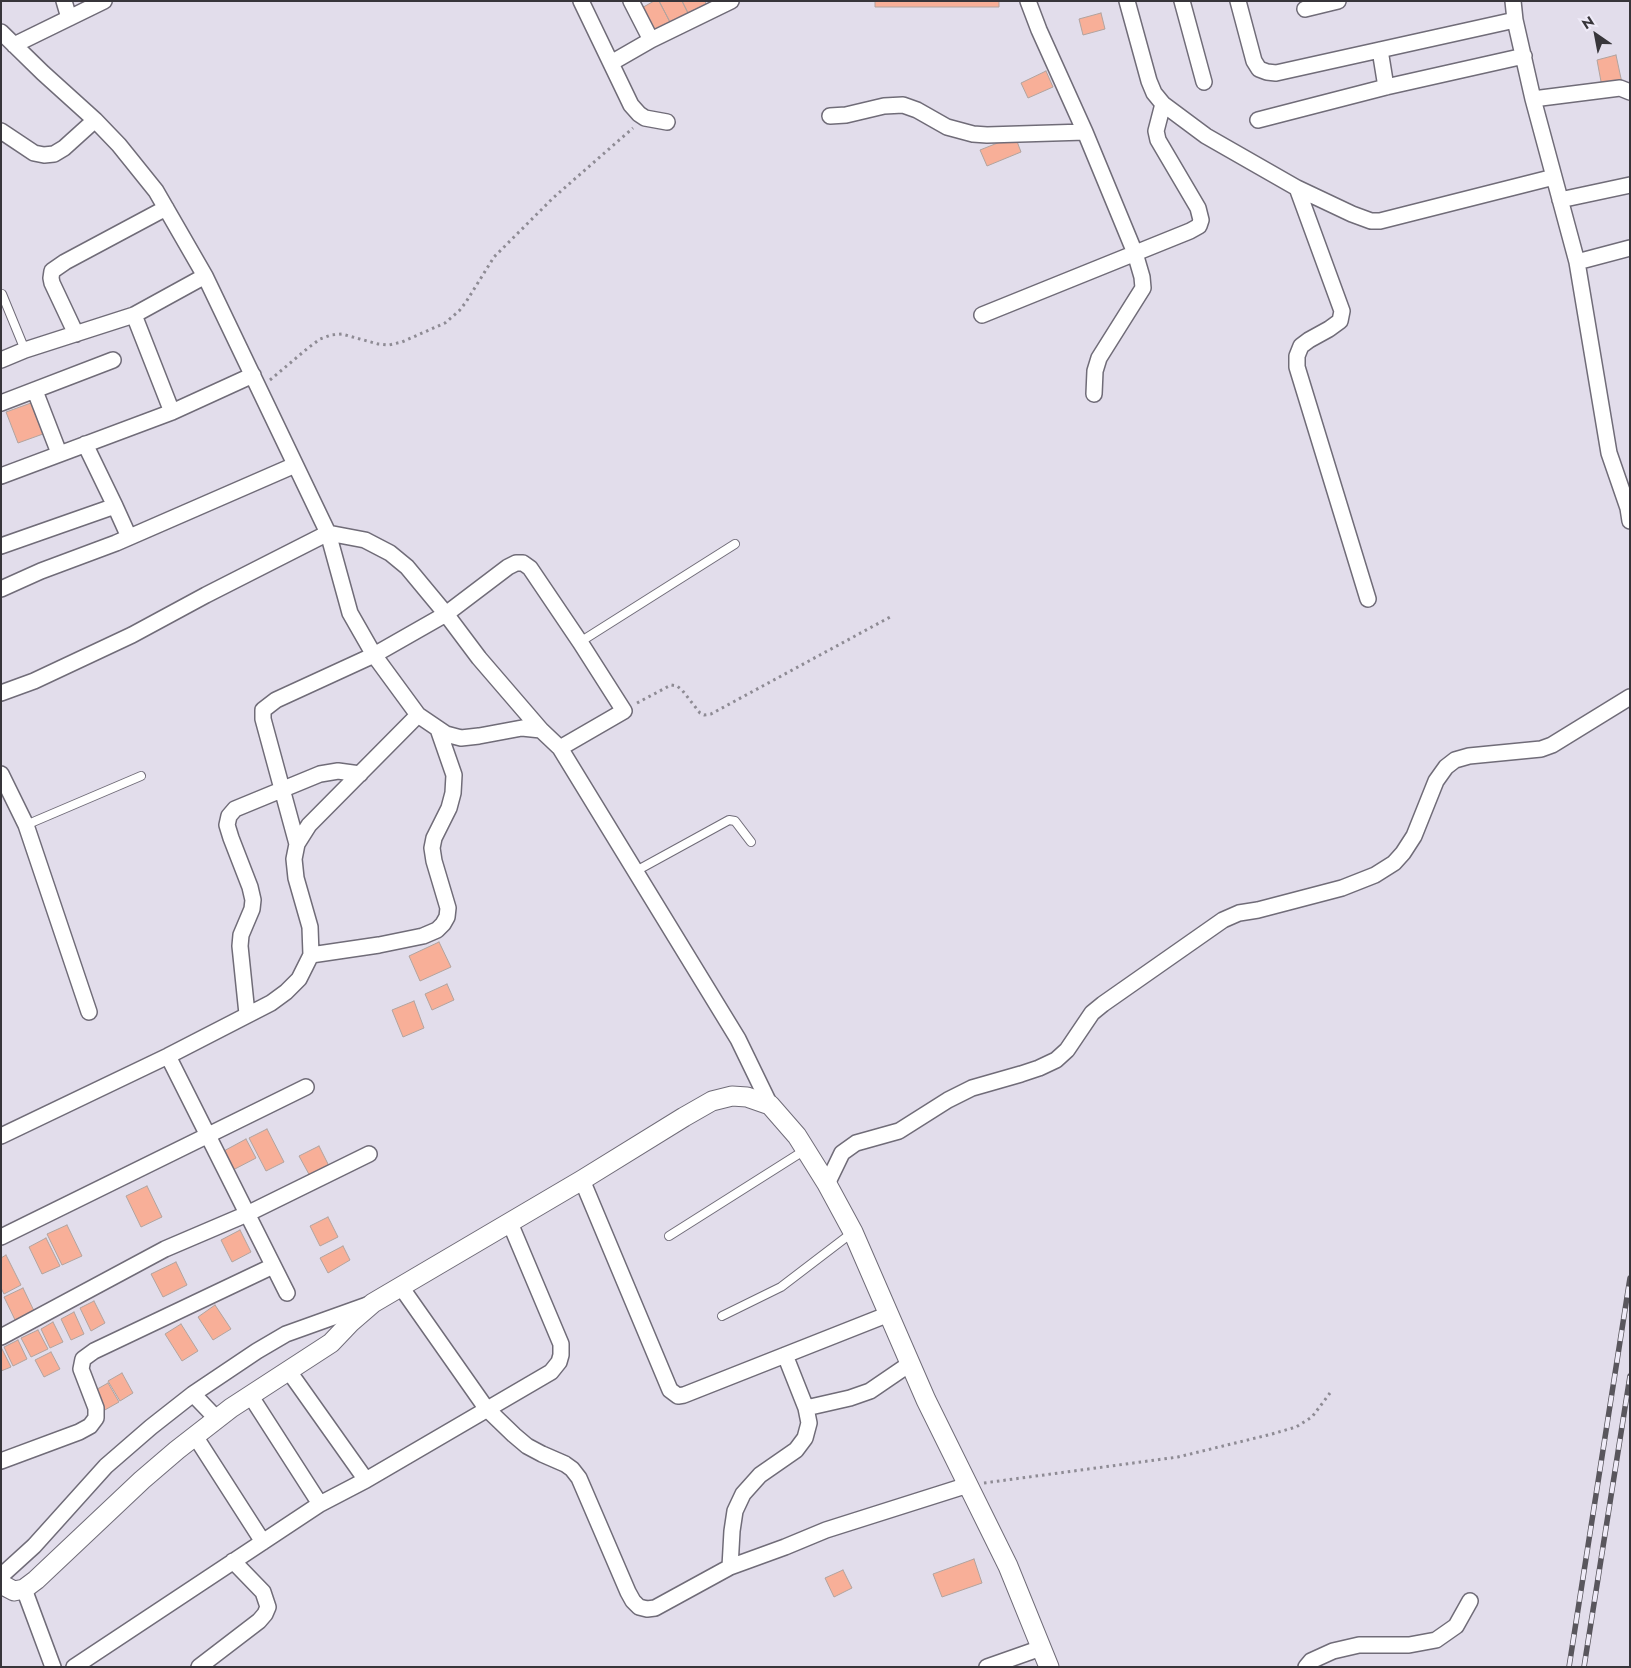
<!DOCTYPE html>
<html>
<head>
<meta charset="utf-8">
<style>
	body { margin:0 }
	#map { position:relative; width:1631px; height:1668px; overflow:hidden; background:#e2ddeb; font-family:Jost,sans-serif }
	canvas { display:block }
	.frame { position:absolute; inset:0; border:2px solid #37353a; pointer-events:none }
	.north { position:absolute; left:1571px; top:10px; width:50px; height:50px; -webkit-text-stroke:4px #efebf8; paint-order:stroke; rotate:327deg; font-size:14px; font-weight:700; line-height:20px; text-align:center; color:#37353a }
	.north::after { content:''; display:block; margin:auto; width:18px; height:22px; background:#37353a; clip-path:polygon(50% 0,100% 100%,50% 72%,0 100%) }
</style>
</head>
<body>
<div id="map">
<canvas width="1631" height="1668"></canvas>
<div class="frame"></div>
<div class="north">N</div>
</div>
<script>
const ctx = document.querySelector('canvas').getContext('2d');
ctx.lineJoin = 'round';
function fillPath(path, color) {
  ctx.fillStyle = color;
  ctx.fill(path, 'evenodd');
}
function poly(rows) {
  const path = new Path2D();
  for (const r of rows) {
    path.moveTo(r[0], r[1]);
    for (let i = 2; i < r.length; i += 2) path.lineTo(r[i], r[i + 1]);
  }
  return path;
}
function strokePath(path, color, width, dash) {
  ctx.strokeStyle = color;
  ctx.lineWidth = width;
  ctx.lineCap = dash ? 'butt' : 'round';
  ctx.setLineDash(dash || []);
  ctx.stroke(path);
}
const building = poly([
	[654,1,659,1,671,24,652,34,640,9,654,1],
	[659,1,682,1,689,15,671,24,659,1],
	[682,1,705,1,707,6,689,15,682,1],
	[875,1,999,1,999,7,875,7,875,1],
	[1101,13,1105,29,1083,35,1079,19,1101,13],
	[1616,55,1622,83,1602,87,1597,60,1616,55],
	[1046,71,1053,87,1028,98,1021,83,1046,71],
	[1015,136,1021,152,987,166,980,150,1015,136],
	[31,403,43,434,18,443,6,412,31,403],
	[439,942,451,967,420,981,409,956,439,942],
	[447,984,454,1000,432,1010,425,994,447,984],
	[414,1001,424,1028,403,1037,392,1010,414,1001],
	[267,1129,284,1162,266,1171,249,1138,267,1129],
	[246,1139,256,1158,231,1171,222,1152,246,1139],
	[319,1146,330,1168,311,1178,299,1156,319,1146],
	[147,1186,162,1217,141,1227,126,1196,147,1186],
	[328,1217,338,1237,320,1246,310,1226,328,1217],
	[67,1225,82,1256,62,1265,47,1234,67,1225],
	[240,1230,251,1252,232,1262,221,1240,240,1230],
	[46,1238,60,1266,42,1274,29,1247,46,1238],
	[343,1246,350,1260,328,1273,320,1258,343,1246],
	[6,1255,21,1285,4,1294,1,1288,1,1258,6,1255],
	[176,1262,187,1285,163,1297,151,1274,176,1262],
	[23,1288,36,1315,17,1324,4,1297,23,1288],
	[94,1301,105,1323,91,1331,80,1308,94,1301],
	[215,1305,231,1329,213,1340,198,1317,215,1305],
	[74,1312,84,1334,71,1340,61,1319,74,1312],
	[53,1322,63,1342,50,1348,41,1329,53,1322],
	[181,1324,198,1351,182,1361,165,1334,181,1324],
	[38,1330,48,1349,31,1357,21,1338,38,1330],
	[18,1340,27,1359,13,1366,4,1347,18,1340],
	[1,1347,11,1367,1,1371,1,1347],
	[51,1352,60,1369,44,1377,35,1360,51,1352],
	[122,1373,133,1393,120,1401,108,1381,122,1373],
	[108,1383,119,1402,103,1411,92,1392,108,1383],
	[974,1559,982,1583,942,1597,933,1574,974,1559],
	[843,1570,852,1588,834,1597,825,1578,843,1570]
]);
const path = poly([
	[270,380,308,348,320,339,331,335,342,334,378,344,389,345,402,342,445,323,459,311,466,302,494,257,553,198,633,128],
	[637,703,671,685,677,686,682,690,700,713,704,715,711,714,892,616],
	[984,1483,1178,1457,1272,1434,1296,1427,1312,1417,1330,1393]
]);
const service = poly([
	[2,294,25,350],
	[580,642,735,544],
	[26,825,141,776],
	[636,871,729,820,735,821,751,842],
	[669,1236,805,1150],
	[722,1316,781,1287,853,1232]
]);
const minor = poly([
	[64,1,69,18],
	[581,1,631,105,639,114,645,118,667,122],
	[631,1,651,40],
	[1028,1,1039,30,1085,132],
	[1127,1,1149,81,1154,93,1163,104,1206,136,1297,188,1352,214,1371,221,1380,221,1554,177],
	[1182,1,1204,82],
	[1238,1,1254,61,1259,69,1267,72,1276,73,1515,20],
	[1513,1,1515,20,1533,99,1577,262,1609,453,1628,508,1630,521],
	[1305,9,1338,1],
	[1,32,43,73,95,120,119,145,156,191,205,276,328,533,350,613,374,655,418,715,446,734,461,738,479,736,522,728,541,730,560,748,738,1039,770,1105],
	[14,45,104,1],
	[1380,50,1386,87],
	[611,63,651,40,731,1],
	[1533,99,1620,88,1630,92],
	[830,116,846,115,884,106,903,105,917,110,947,127,973,134,987,135,1085,132,1135,253,1142,277,1143,288,1099,358,1095,371,1094,394],
	[1258,120,1386,87,1524,56],
	[1,131,34,153,44,155,54,154,64,148,95,120],
	[1297,188,1342,311,1340,321,1329,329,1309,340,1301,346,1297,356,1297,367,1368,599],
	[1560,200,1630,185],
	[1577,262,1630,248],
	[134,315,172,412],
	[982,315,1190,231,1199,226,1201,220,1198,208,1158,140,1156,131,1163,104],
	[76,334,52,283,51,278,52,271,65,262,166,208],
	[1,360,25,350,134,315,205,276],
	[35,391,59,453],
	[1,403,113,360],
	[85,444,115,506,129,537],
	[1,476,172,412,253,375],
	[1,546,115,506],
	[1,589,41,571,116,543,295,465],
	[1,693,34,681,132,635,206,595,328,533,365,540,390,553,407,567,446,614,479,658,541,730],
	[1,774,26,825,89,1012],
	[297,844,263,719,263,710,276,700,374,655,446,614,508,567,516,563,523,563,530,568,580,642,624,711,560,748],
	[311,955,379,945,423,936,437,930,443,924,447,917,448,908,434,861,432,848,434,838,449,808,453,793,454,775,438,729],
	[247,1014,240,946,241,935,252,909,253,900,250,887,231,838,227,825,229,816,235,809,320,774,338,771,360,774],
	[168,1056,287,1293],
	[1,1136,168,1056,271,1003,286,992,299,979,311,955,310,927,296,878,294,859,297,844,309,825,418,715],
	[582,1180,670,1390,678,1396,684,1395,889,1314],
	[827,1184,842,1153,856,1143,899,1131,948,1100,972,1088,1021,1074,1039,1068,1056,1060,1067,1050,1092,1013,1103,1004,1223,920,1239,913,1258,910,1342,888,1375,875,1394,863,1403,853,1414,836,1436,781,1446,767,1455,760,1469,756,1541,749,1552,745,1630,697],
	[1,1237,306,1087],
	[401,1287,486,1408,514,1435,527,1446,542,1454,565,1464,572,1469,579,1478,628,1592,633,1601,639,1607,647,1609,655,1608,730,1567,785,1547,826,1530,968,1485],
	[1,1337,165,1249,247,1214,369,1154],
	[288,1370,366,1480],
	[193,1394,217,1419],
	[250,1395,320,1504],
	[806,1408,850,1398,870,1391,911,1363],
	[195,1436,263,1542],
	[1,1461,79,1432,90,1426,96,1418,96,1408,81,1369,83,1359,94,1351,273,1266],
	[730,1567,732,1531,735,1511,743,1494,760,1475,796,1450,805,1438,809,1423,806,1408,785,1355],
	[1,1576,34,1546,106,1466,151,1427,193,1394,257,1351,286,1334,367,1305],
	[24,1589,53,1667],
	[74,1667,320,1504,366,1480,551,1372,559,1362,561,1355,561,1344,510,1223],
	[199,1667,259,1621,265,1614,268,1607,263,1592,233,1561],
	[987,1667,1041,1648],
	[1306,1667,1311,1661,1333,1651,1359,1645,1409,1645,1436,1640,1456,1626,1470,1601]
]);
const tertiary = poly([
	[1,1584,14,1591,24,1589,36,1580,142,1480,177,1450,231,1408,331,1343,351,1322,373,1303,582,1180,684,1117,712,1101,732,1096,747,1097,770,1105,797,1136,827,1184,853,1232,926,1400,1008,1566,1049,1667]
]);
const rail = poly([
	[1569,1667,1630,1278],
	[1584,1667,1630,1376]
]);
fillPath(building, '#f8af98');
strokePath(building, '#b1a39e', 1);
strokePath(service, '#706c78', 10);
strokePath(minor, '#706c78', 18);
strokePath(tertiary, '#706c78', 21);
strokePath(path, '#8e8b94', 3, [2.5, 4]);
strokePath(service, '#fff', 8);
strokePath(minor, '#fff', 15);
strokePath(tertiary, '#fff', 19);
strokePath(rail, '#59565d', 5.5);
strokePath(rail, '#efebf8', 4, [11]);
</script>
</body>
</html>
